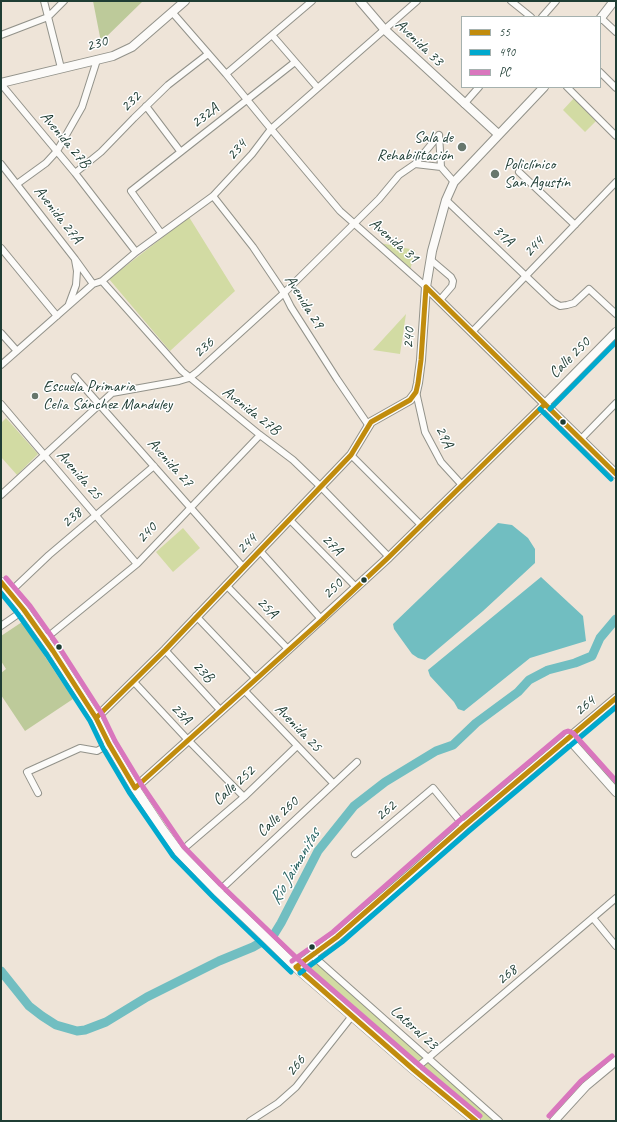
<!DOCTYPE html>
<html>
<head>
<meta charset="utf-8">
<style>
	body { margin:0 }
	#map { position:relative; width:617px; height:1122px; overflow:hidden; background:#eee4d8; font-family:Caveat,sans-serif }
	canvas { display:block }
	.frame { position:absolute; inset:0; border:2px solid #1f3d34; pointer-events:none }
	.legend { position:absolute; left:461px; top:16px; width:140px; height:72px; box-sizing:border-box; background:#fff; border:1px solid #a5b1ae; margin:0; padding:5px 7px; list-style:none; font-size:12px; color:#1f3d34 }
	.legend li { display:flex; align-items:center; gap:8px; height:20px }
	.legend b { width:20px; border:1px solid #a5b1ae }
</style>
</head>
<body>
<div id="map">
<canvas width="617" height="1122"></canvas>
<div class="frame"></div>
<ul class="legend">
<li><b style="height:5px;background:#c18c0d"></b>55</li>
<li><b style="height:5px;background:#00a9ce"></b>490</li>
<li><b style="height:5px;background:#d976bd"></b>PC</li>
</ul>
</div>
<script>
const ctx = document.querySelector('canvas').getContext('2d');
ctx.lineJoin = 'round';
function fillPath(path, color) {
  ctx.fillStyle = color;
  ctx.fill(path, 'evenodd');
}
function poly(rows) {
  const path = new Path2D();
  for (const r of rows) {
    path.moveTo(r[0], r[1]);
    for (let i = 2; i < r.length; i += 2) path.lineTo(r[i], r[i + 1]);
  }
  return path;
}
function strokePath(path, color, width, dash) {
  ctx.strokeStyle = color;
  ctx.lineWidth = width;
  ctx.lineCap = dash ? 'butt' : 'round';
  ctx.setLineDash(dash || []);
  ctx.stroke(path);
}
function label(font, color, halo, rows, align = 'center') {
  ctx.font = font + ' Caveat,sans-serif';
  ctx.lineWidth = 3;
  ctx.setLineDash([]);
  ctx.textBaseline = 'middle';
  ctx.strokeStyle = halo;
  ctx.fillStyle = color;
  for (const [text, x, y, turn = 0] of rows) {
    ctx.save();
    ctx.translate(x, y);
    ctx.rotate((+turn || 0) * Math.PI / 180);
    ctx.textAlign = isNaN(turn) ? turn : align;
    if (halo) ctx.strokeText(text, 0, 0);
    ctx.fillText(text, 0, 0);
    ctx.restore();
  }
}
const green = poly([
	[574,98,596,121,585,132,563,110],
	[189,217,235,291,170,351,109,279],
	[375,242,415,250,410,271],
	[406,314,400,354,373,350],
	[6,418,38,454,17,475,1,457,1,423],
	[183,528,200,548,173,572,156,552],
	[310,956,429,1056,504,1121,477,1121,296,967]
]);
const forest = poly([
	[93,1,143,1,101,42],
	[22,622,73,699,25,731,1,695,1,673,6,669,1,661,1,636]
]);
const water = poly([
	[498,523,512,525,528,538,535,549,535,563,483,611,425,660,418,658,412,654,399,636,394,629,393,624],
	[541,577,583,616,586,641,530,658,464,711,458,709,454,702,430,676,428,670]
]);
const river = poly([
	[1,971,29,1006,42,1016,56,1025,77,1031,85,1030,106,1022,147,997,219,961,253,947,265,940,273,936,281,923,318,851,354,806,385,782,436,751,453,745,476,723,518,692,529,680,548,670,575,663,592,656,600,638,616,619]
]);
const street = poly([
	[44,1,61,68],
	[511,1,531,17],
	[172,12,226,74,271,129,340,211,426,287],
	[542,17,556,1],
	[601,18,616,32],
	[1,35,48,17,64,1],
	[272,35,317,87],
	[600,72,616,88],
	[226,74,312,1],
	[1,84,75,173,136,252],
	[567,87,616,136],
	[464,104,479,87],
	[146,106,180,151],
	[1,164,75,259,93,284],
	[415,164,441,167,439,135],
	[441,167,454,182],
	[519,172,575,225],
	[75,173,101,152,134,118,168,85,208,54],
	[17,184,46,163,57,151,82,107,97,60],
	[213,196,253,247,284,293,291,307,337,379,369,426],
	[446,200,553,302,560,306,567,305,574,303,589,289,616,314],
	[161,233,131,191,295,62],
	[1,248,57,316],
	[431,260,451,277,453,281,452,286,440,300],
	[102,281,182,371,260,435,293,460,321,487,389,557],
	[69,304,76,285,77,271,75,260],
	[472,332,616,182],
	[1,333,17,351],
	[1,365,93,284,102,281,136,252,213,196,252,154,271,129,417,1],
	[75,377,243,567],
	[416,392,425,432,441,462,462,485],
	[1,404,137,564],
	[581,439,616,403],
	[351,455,421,525],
	[1,495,112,393,179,381,189,378,197,372,284,293,379,199,399,175,415,164,439,135],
	[290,520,356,587],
	[260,551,322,620],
	[226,585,288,649],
	[10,592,49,555,154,466],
	[196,616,256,679],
	[1,626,24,610],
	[45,639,137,564,260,435],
	[165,650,221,711],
	[134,682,188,740,244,797],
	[244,690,333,783],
	[38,793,27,772,80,748,97,751,109,744],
	[188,845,244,797,297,746],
	[355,854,433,788,464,826],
	[218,892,357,762],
	[593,918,616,946],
	[312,955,499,1121],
	[414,1070,616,898],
	[250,1121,278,1103,296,1087,352,1016]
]);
const secondary = poly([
	[360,1,384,29,498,134],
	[600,19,614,1],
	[1,83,113,56,132,47,185,1],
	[426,287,616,474],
	[96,718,165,650,351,455,371,422,410,400,416,392,418,383,421,360,426,287,432,251,446,200,454,182,544,87],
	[568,738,616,792],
	[135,788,244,690,389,557,545,404,616,332],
	[296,967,337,937,415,870,464,826,616,698],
	[554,1121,586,1086,616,1061]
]);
const primary = poly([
	[1,582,24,610,53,651,96,718,109,744,135,788,162,829,179,852,218,892,257,929,300,971,414,1070,476,1121]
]);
const bus1 = poly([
	[426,287,616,474],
	[1,582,24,610,53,651,96,718,109,744,135,788,322,620,389,557,545,404],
	[96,718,165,650,351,455,371,422,410,400,416,392,418,383,421,360,426,287],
	[296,967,337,937,464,826,616,698],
	[296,967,414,1070,476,1121]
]);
const bus2 = poly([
	[540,409,611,479],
	[550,409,616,342],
	[1,593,18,614,47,655,90,721,103,748,129,792,173,856,213,897,291,972],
	[300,973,342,942,469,831,616,707]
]);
const bus3 = poly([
	[6,578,30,606,59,647,102,714,115,741,141,784,184,847,223,887,305,966,419,1065,480,1116],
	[292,961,333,932,459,821,565,732,568,731,573,733,616,781],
	[549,1116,581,1081,612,1056]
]);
const markers = [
	[462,147,5,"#67776d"],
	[495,174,5,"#67776d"],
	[35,396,4,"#67776d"],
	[563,422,3.5,"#1f3d34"],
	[364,580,3.5,"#1f3d34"],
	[59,647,3.5,"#1f3d34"],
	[312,947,3.5,"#1f3d34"]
];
const streetNames = [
	["Avenida 33",419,43,44],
	["230",97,44,-16],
	["232",131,102,-44],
	["232A",205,116,-37],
	["Avenida 27B",65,140,50],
	["234",237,150,-49],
	["Avenida 27A",58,215,52],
	["31A",503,236,44],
	["Avenida 31",394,241,41],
	["244",534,247,-46],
	["Avenida 29",304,302,58],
	["240",409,338,-86],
	["236",204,348,-42],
	["Calle 250",570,358,-45],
	["Avenida 27B",251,411,38],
	["29A",444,437,66],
	["Avenida 27",170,463,48],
	["Avenida 25",79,475,49],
	["238",72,518,-42],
	["240",147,533,-46],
	["244",247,544,-45],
	["27A",332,545,46],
	["250",333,589,-43],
	["25A",267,608,46],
	["23B",203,672,47],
	["264",585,706,-40],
	["23A",181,714,47],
	["Avenida 25",298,728,46],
	["Calle 252",234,786,-42],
	["262",386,811,-40],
	["Calle 260",278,817,-43],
	["268",507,975,-40],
	["Lateral 23",414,1028,42],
	["266",296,1066,-51]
];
const poiNames = [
	["Sala de",453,138,"right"],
	["Rehabilitación",453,156,"right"],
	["Policlínico",504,165],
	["San Agustín",504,183],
	["Escuela Primaria",43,387],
	["Celia Sánchez Manduley",43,405]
];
const waterNames = [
	["Río Jaimanitas",295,867,-60]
];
fillPath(green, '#d2dba3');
fillPath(forest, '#bdca9a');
fillPath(water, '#71bec1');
strokePath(river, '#71bec1', 9);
strokePath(street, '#92928a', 8);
strokePath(secondary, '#92928a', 10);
strokePath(primary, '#92928a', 10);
strokePath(street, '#fcfbf9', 6);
strokePath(secondary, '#fcfbf9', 8);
strokePath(primary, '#fcfbf9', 9);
strokePath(bus1, '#c18c0d', 5);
strokePath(bus2, '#00a9ce', 5);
strokePath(bus3, '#d976bd', 5);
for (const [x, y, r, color] of markers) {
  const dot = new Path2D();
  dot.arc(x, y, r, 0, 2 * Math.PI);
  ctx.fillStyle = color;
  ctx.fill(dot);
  strokePath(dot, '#fff', 1.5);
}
label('16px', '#1f3d34', '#fff', streetNames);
label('16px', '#1f3d34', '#fff', poiNames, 'left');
label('italic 17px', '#296462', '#fff', waterNames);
</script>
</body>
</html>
